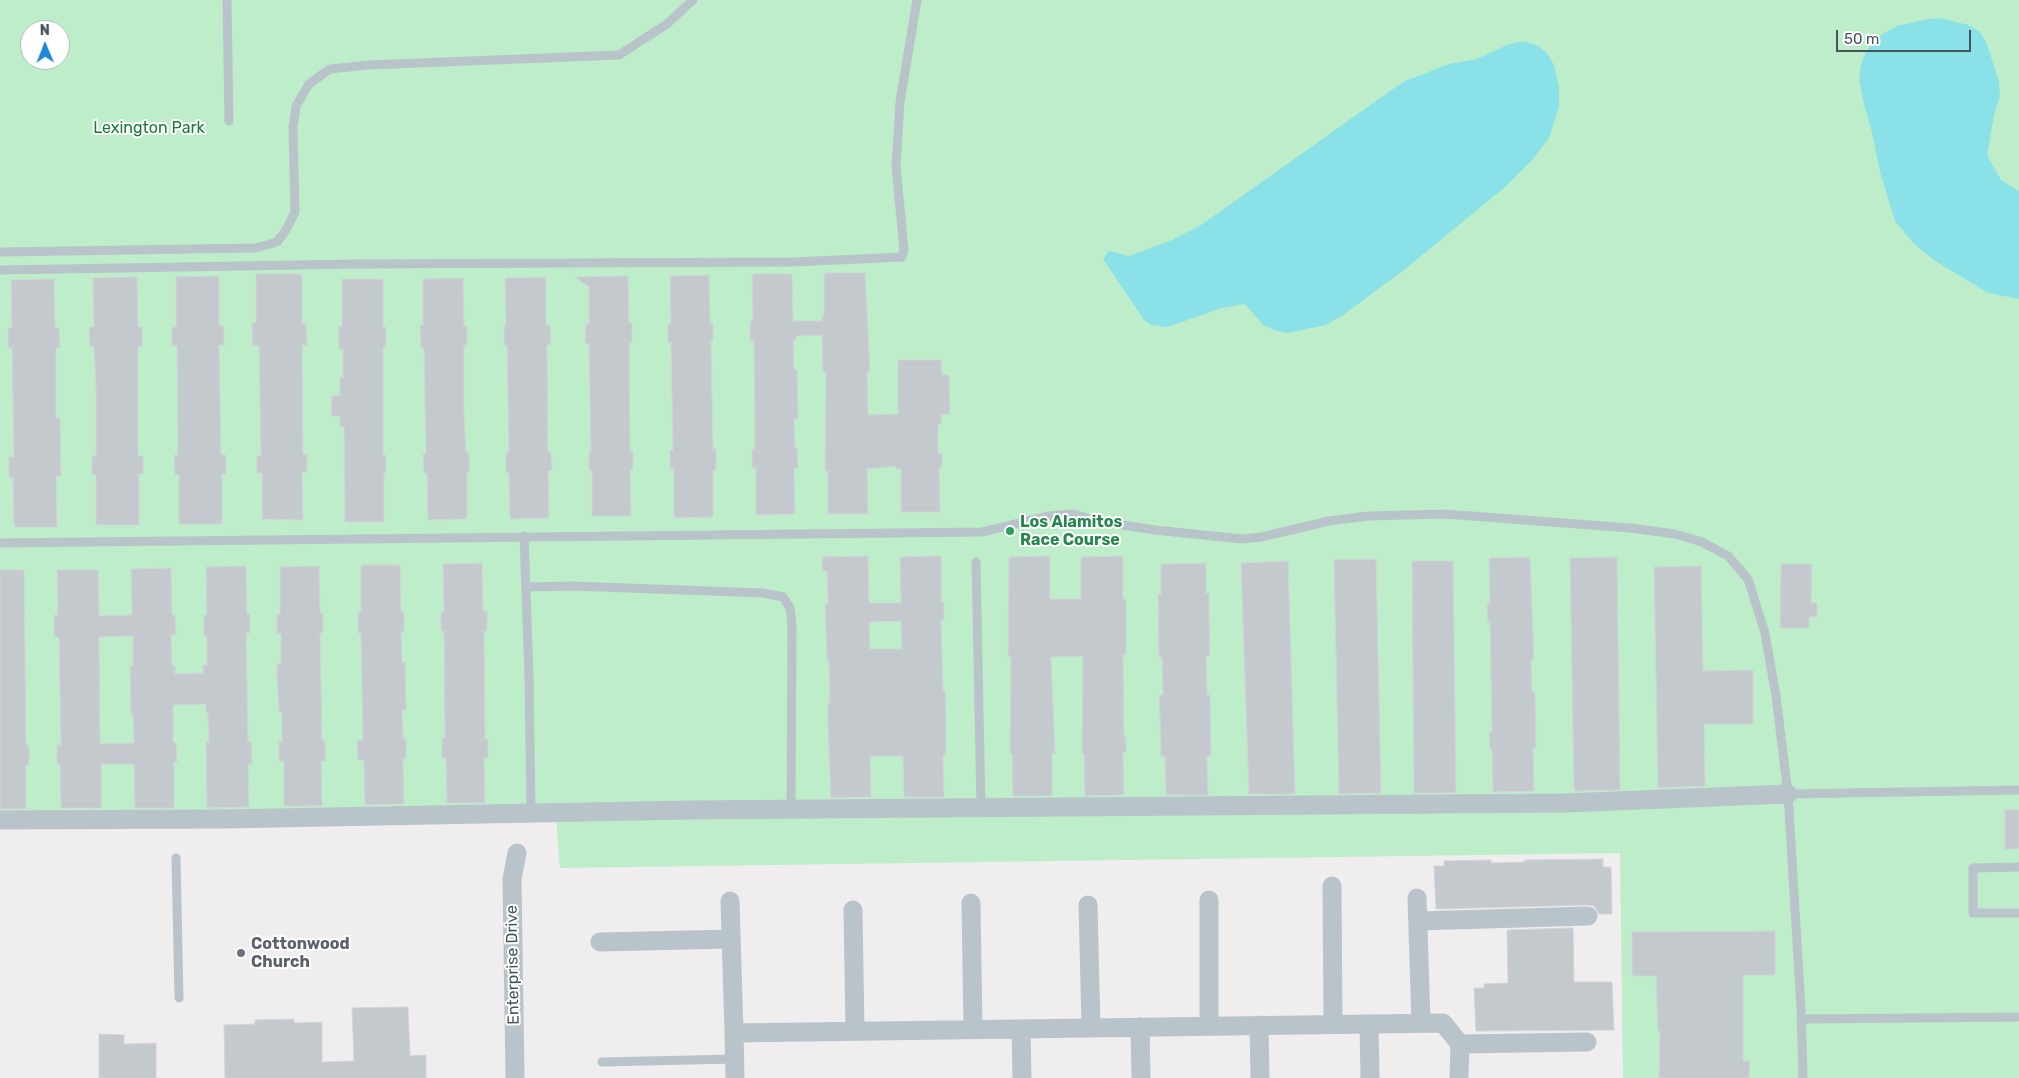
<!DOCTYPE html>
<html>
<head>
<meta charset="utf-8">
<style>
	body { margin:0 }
	#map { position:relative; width:2019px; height:1078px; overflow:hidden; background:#f0edee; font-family:Rubik,sans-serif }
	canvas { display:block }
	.north { position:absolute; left:20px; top:20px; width:50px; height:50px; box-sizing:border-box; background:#fff; border:1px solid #b5babd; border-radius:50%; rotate:359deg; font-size:14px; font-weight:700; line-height:20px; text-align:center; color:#46535a }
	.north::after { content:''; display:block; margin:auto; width:18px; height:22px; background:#1f87d9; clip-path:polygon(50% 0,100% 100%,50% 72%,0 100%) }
	.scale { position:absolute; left:1836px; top:30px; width:135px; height:22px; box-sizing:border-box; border:2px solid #46535a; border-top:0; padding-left:6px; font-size:15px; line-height:18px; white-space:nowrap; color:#46535a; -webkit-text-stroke:4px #fff; paint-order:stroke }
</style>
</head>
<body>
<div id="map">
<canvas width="2019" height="1078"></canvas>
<div class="north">N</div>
<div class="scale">50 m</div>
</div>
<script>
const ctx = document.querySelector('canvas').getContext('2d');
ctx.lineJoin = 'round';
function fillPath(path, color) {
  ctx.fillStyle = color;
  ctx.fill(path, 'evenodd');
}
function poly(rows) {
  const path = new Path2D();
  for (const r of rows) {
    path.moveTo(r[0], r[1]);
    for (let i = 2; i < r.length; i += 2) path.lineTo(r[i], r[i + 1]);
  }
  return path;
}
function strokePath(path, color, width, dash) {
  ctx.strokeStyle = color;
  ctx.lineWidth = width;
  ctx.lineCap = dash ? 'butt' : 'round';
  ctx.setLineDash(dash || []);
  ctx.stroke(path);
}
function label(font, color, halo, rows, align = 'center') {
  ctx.font = font + ' Rubik,sans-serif';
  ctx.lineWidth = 4;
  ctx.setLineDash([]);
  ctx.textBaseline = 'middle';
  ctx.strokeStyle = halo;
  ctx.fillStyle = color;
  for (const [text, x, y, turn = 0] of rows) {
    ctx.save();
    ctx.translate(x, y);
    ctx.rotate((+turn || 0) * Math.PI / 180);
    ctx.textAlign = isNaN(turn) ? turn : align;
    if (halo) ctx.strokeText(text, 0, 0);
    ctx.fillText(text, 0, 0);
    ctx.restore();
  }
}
const green = poly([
	[0,0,2019,0,2019,1078,1623,1078,1620,853,560,868,556,819,0,827],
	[30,30,60,30,60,60,30,60]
]);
const water = poly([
	[1940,18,1968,25,1980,32,1987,44,1999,82,2000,96,1995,111,1987,155,2001,180,2019,191,2019,299,1988,293,1934,260,1914,244,1895,221,1880,172,1872,132,1864,105,1859,79,1861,64,1866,52,1876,38,1897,26,1928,19],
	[1518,42,1528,42,1538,46,1547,53,1554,65,1559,87,1559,107,1549,138,1533,159,1505,187,1404,270,1343,315,1326,325,1287,333,1274,330,1263,325,1245,304,1222,308,1167,327,1151,325,1144,320,1103,259,1109,251,1129,256,1172,240,1201,225,1403,82,1449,64,1477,59,1509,44]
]);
const building = poly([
	[824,273,865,273,870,372,867,372,868,415,898,414,898,360,941,360,942,375,949,375,950,414,941,414,941,424,938,424,938,453,942,453,942,468,939,468,940,512,901,512,901,469,896,469,896,466,867,469,868,514,828,514,828,471,825,471,826,372,823,372,822,335,796,336,796,341,793,341,794,370,797,370,798,419,794,419,795,448,797,448,798,468,794,468,795,514,756,515,756,468,752,468,752,449,755,449,754,341,750,341,750,321,753,321,752,274,792,274,793,321,822,321,822,316,824,316,824,273],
	[256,274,302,274,302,324,306,324,307,345,302,345,303,454,307,454,307,472,302,472,303,520,262,519,262,473,257,473,257,456,261,455,259,346,253,346,252,323,256,323,256,274],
	[709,275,710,323,713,323,713,341,711,341,713,449,716,449,716,470,713,470,713,517,674,518,674,469,670,469,670,450,673,450,671,343,668,343,668,323,671,323,670,276,709,275],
	[219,276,219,326,224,326,224,345,219,345,221,455,226,455,226,474,222,474,222,524,179,524,179,475,175,474,174,455,178,455,177,346,172,346,172,327,176,327,176,277,219,276],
	[628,276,629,323,632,323,632,343,629,343,630,451,633,451,633,470,630,470,631,516,592,516,592,471,589,471,589,452,591,452,589,344,585,343,586,324,589,324,589,287,575,277,628,276],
	[137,277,138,327,142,327,142,347,138,347,138,456,143,456,143,474,139,474,139,525,96,525,96,475,92,475,92,456,96,456,96,388,94,347,90,347,89,327,94,327,93,278,137,277],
	[546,277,546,325,550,325,551,345,547,345,548,452,551,452,552,471,548,471,549,518,510,519,509,473,506,473,506,452,509,452,507,345,504,345,504,325,506,325,505,278,546,277],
	[463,278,464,326,467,326,467,345,464,345,464,414,466,453,469,453,469,473,467,473,467,519,428,520,427,473,424,473,423,454,426,454,424,348,421,348,420,325,423,325,423,279,463,278],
	[54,279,55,328,59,328,60,348,56,348,56,418,60,418,61,476,56,476,57,527,14,527,13,477,9,478,9,457,14,457,12,348,8,348,8,328,12,328,11,280,54,279],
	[342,279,383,279,383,327,386,327,386,347,383,347,383,455,386,455,386,473,384,473,384,522,345,522,344,427,340,427,340,416,331,416,332,396,340,395,340,377,343,377,343,349,339,349,339,326,342,326,342,279],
	[868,556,869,603,901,603,900,557,941,556,941,602,944,602,944,620,941,620,943,691,945,691,946,712,946,755,943,755,944,797,904,797,903,757,899,756,870,756,871,797,831,798,828,725,828,703,830,703,829,660,827,660,825,603,828,603,827,571,822,571,822,557,868,556],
	[901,621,902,649,870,649,869,622,901,621],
	[1050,556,1050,599,1081,599,1081,557,1123,556,1123,599,1126,599,1126,655,1123,655,1124,737,1126,737,1126,752,1123,752,1124,795,1085,796,1084,754,1082,754,1083,656,1051,657,1055,753,1052,754,1052,796,1013,796,1012,754,1010,754,1011,657,1008,657,1009,557,1050,556],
	[1530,557,1534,659,1531,659,1532,692,1535,692,1536,748,1533,748,1534,791,1493,792,1492,749,1490,749,1489,731,1492,731,1490,622,1488,622,1487,604,1490,604,1489,558,1530,557],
	[1617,557,1620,790,1574,791,1570,558,1617,557],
	[1376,559,1381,793,1339,794,1334,560,1376,559],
	[1288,561,1295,794,1249,794,1241,563,1288,561],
	[1412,561,1453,561,1456,793,1414,793,1412,561],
	[482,563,483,611,487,611,487,631,484,631,485,739,488,739,488,758,484,758,485,803,447,803,446,758,442,758,442,738,445,738,444,631,441,631,441,612,444,612,443,564,482,563],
	[1206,563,1206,593,1209,593,1209,616,1210,656,1206,656,1207,695,1210,695,1211,756,1207,756,1208,795,1166,795,1165,756,1161,756,1160,717,1159,695,1163,695,1162,657,1159,657,1158,594,1161,594,1161,564,1206,563],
	[1781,564,1812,564,1811,603,1817,603,1817,617,1809,617,1809,628,1780,628,1781,564],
	[361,565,400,565,401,612,404,612,404,632,401,632,402,662,405,662,406,710,402,710,403,739,406,739,406,759,403,759,404,804,365,805,364,760,358,760,357,740,363,740,361,633,358,633,358,612,361,612,361,565],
	[246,566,247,614,250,614,250,633,246,633,248,742,251,741,252,764,248,764,249,807,207,808,206,742,209,742,208,713,206,713,206,704,173,705,173,743,176,743,177,762,174,762,174,808,135,808,134,764,101,764,101,808,61,808,60,764,57,764,57,745,61,745,59,637,54,637,54,615,58,615,57,570,98,570,99,616,132,615,131,569,171,568,172,615,175,615,176,635,171,635,172,666,175,666,175,674,203,673,203,665,207,665,207,636,204,636,204,615,207,615,206,567,246,566],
	[133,636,133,666,130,666,131,714,133,714,134,743,100,744,99,637,133,636],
	[319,566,320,613,323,613,323,633,320,633,322,740,325,740,325,761,321,761,322,806,284,806,284,761,279,761,279,741,282,741,282,713,279,711,277,678,277,664,281,664,281,634,277,634,277,614,280,614,280,567,319,566],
	[1701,566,1703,671,1753,670,1753,724,1704,724,1705,786,1658,788,1654,567,1701,566],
	[0,570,24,570,26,745,29,745,29,765,26,765,26,809,0,809,0,570],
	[2005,810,2019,810,2019,849,2005,849,2005,810],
	[1603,859,1603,867,1611,867,1612,914,1599,914,1594,906,1588,905,1436,909,1434,866,1444,866,1444,861,1491,860,1491,863,1525,862,1524,860,1603,859],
	[1573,928,1574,982,1612,982,1614,1030,1476,1031,1474,988,1484,988,1484,984,1508,983,1507,930,1573,928],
	[1775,931,1775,975,1743,975,1743,1061,1750,1061,1749,1078,1659,1078,1660,1031,1658,1031,1656,976,1632,976,1632,932,1775,931],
	[408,1007,410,1056,426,1055,426,1078,225,1078,224,1025,255,1024,255,1020,294,1019,294,1023,322,1022,322,1062,354,1061,352,1008,408,1007],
	[99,1034,124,1035,124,1044,156,1043,156,1078,99,1078,99,1034]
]);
const service = poly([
	[227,0,229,121],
	[0,252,256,248,277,242,286,230,295,212,293,128,296,106,309,84,330,69,369,65,619,55,667,24,693,0],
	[0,270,358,264,794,262,902,257,904,250,896,166,900,102,917,0],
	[524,536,529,676,531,813],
	[0,543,982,532,1049,516,1072,514,1104,522,1155,530,1242,539,1261,537,1329,521,1368,516,1445,514,1630,528,1675,534,1702,542,1728,556,1748,579,1765,633,1776,696,1788,794,1801,1008,1803,1078],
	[976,562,981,808],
	[526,587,573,586,763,593,783,597,790,608,792,626,791,810],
	[1788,794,2019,790],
	[176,858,179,998],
	[2019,867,1973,868,1973,913,2019,913],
	[1801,1019,2019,1017],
	[602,1062,734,1059]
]);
const minor = poly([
	[0,820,224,819,691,810,1565,803,1788,794],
	[1332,886,1333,1024],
	[1417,898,1421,1023],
	[730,901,734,1033],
	[971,903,973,1030],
	[1088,905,1091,1028],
	[853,910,855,1031],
	[1418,921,1588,916],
	[600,942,731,939],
	[1369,1024,1370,1078],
	[1259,1025,1260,1078],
	[1209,1026,1209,900],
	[1140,1027,1141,1078],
	[1021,1029,1022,1078],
	[1460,1044,1587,1042],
	[515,1078,512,879,517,853],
	[735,1078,734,1033,1443,1023,1460,1044,1459,1078]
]);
const markers = [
	[1010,531,5,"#2e9e5b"],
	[241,953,5,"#6b7280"]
];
const parkNames = [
	["Lexington Park",149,128]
];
const leisureNames = [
	["Los Alamitos",1020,522],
	["Race Course",1020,540]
];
const worshipNames = [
	["Cottonwood",251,944],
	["Church",251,962]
];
const streetNames = [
	["Enterprise Drive",513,965,-91]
];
fillPath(green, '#bdedc9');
fillPath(water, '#8be1e8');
fillPath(building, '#c4c9cd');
strokePath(building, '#d1d5d9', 1);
strokePath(service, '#b9c4ca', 9);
strokePath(minor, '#b9c4ca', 19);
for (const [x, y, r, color] of markers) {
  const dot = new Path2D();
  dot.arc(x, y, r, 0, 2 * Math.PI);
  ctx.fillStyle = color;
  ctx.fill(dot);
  strokePath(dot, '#fff', 2);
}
label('16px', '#1a793d', '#fff', parkNames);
label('bold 16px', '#27864d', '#fff', leisureNames, 'left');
label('bold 16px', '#5b616d', '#fff', worshipNames, 'left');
label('16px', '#46535a', '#fff', streetNames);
</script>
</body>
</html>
